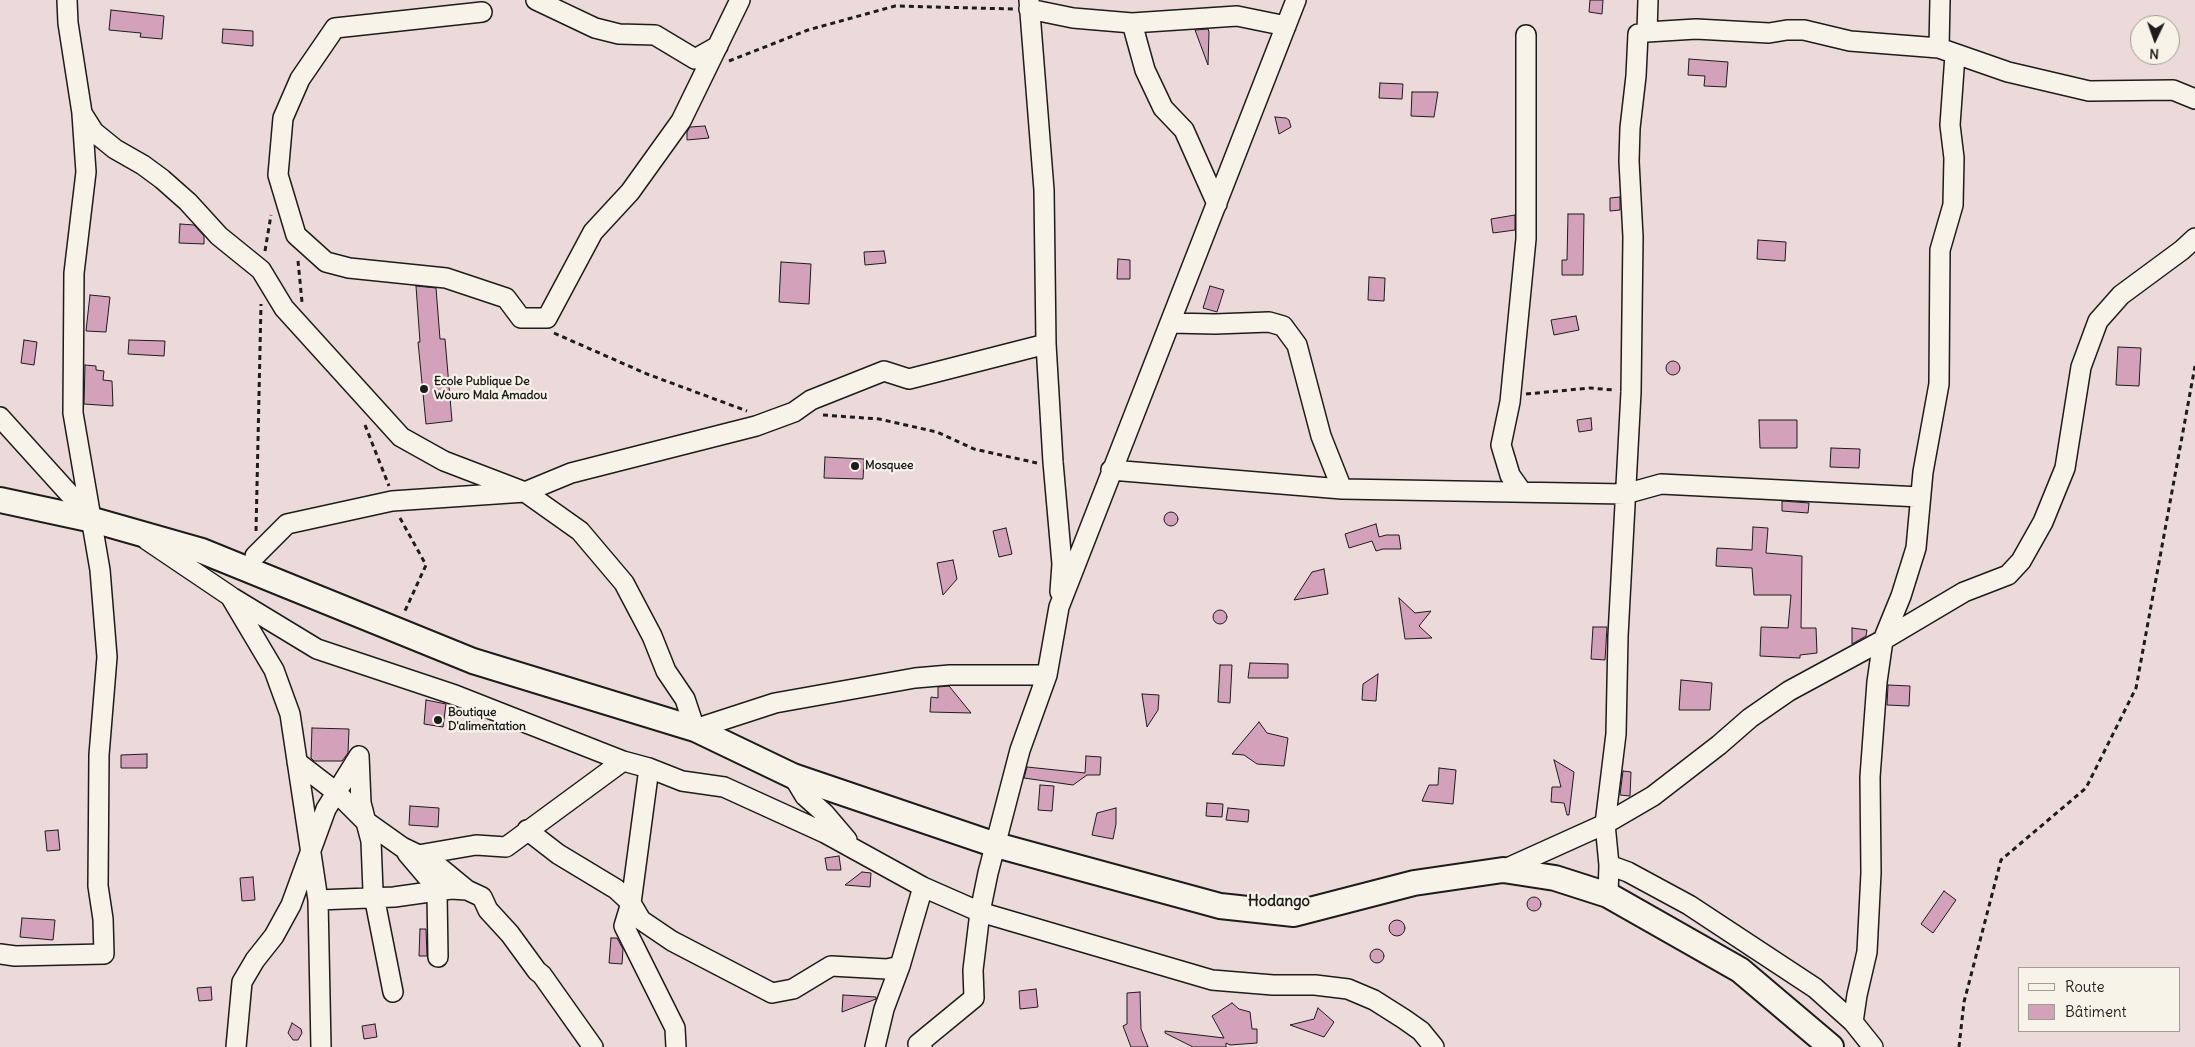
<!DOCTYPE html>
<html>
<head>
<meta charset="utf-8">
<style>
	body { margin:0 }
	#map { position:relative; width:2195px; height:1047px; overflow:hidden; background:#ecdada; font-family:Delius,sans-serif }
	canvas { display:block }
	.legend { position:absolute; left:2018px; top:967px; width:162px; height:65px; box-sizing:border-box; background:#f7f3e8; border:1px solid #9f9d96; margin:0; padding:6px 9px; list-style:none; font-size:15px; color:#1c1c1c }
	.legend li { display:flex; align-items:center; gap:10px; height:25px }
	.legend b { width:25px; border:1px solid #9f9d96 }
	.north { position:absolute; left:2130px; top:15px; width:50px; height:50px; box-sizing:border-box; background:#f7f3e8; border:1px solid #9f9d96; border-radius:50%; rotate:183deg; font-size:14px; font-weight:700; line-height:20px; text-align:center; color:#1c1c1c }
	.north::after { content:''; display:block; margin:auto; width:18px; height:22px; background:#1c1c1c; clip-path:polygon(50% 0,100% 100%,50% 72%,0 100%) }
</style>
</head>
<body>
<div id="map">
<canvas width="2195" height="1047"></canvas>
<ul class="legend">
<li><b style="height:6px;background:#f7f3e8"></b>Route</li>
<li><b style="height:14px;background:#d4a1bb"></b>Bâtiment</li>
</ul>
<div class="north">N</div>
</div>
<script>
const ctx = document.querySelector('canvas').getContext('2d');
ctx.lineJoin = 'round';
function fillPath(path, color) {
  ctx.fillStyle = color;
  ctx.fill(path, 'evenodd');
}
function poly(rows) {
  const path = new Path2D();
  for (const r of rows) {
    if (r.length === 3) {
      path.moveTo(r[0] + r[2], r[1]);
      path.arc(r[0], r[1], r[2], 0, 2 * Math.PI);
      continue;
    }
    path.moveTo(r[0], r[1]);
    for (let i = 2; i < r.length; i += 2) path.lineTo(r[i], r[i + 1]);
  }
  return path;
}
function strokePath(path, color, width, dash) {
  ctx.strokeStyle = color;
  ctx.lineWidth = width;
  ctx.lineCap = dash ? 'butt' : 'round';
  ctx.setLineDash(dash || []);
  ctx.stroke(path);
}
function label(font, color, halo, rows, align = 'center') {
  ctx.font = font + ' Delius,sans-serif';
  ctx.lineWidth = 4.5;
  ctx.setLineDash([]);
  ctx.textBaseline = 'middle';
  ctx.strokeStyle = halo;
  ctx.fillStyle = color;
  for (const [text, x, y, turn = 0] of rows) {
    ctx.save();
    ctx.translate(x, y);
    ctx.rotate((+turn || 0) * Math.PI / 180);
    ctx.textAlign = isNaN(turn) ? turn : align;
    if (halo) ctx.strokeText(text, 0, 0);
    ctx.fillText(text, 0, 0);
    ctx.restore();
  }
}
const building = poly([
	[1590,0,1603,0,1602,14,1589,12,1590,0],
	[111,10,164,16,162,39,140,37,141,33,109,30,111,10],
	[223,29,253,31,253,46,222,43,223,29],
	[1208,29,1209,32,1208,65,1195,30,1208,29],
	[1689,59,1728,62,1726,87,1704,86,1705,76,1688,75,1689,59],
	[1380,83,1403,84,1402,99,1379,98,1380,83],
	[1412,92,1438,92,1434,117,1411,116,1412,92],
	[1275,117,1286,118,1289,120,1291,127,1279,134,1275,117],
	[705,126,709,138,687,140,687,132,690,127,705,126],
	[1620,197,1620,210,1610,211,1610,198,1620,197],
	[1568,214,1584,214,1583,275,1562,275,1562,260,1567,260,1568,214],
	[1515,215,1515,230,1493,233,1491,219,1515,215],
	[180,224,194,225,204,236,204,244,179,243,180,224],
	[1758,240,1786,242,1785,261,1757,259,1758,240],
	[884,251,886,263,865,265,864,252,884,251],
	[1118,259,1130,260,1130,279,1117,279,1118,259],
	[781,262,811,264,809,304,779,302,781,262],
	[1369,277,1385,278,1384,301,1368,300,1369,277],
	[416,286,436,288,440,339,445,339,452,421,426,424,418,342,420,342,416,286],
	[1210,286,1224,290,1217,312,1203,308,1210,286],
	[90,295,110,297,106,332,86,331,90,295],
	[1576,316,1579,330,1554,335,1551,320,1576,316],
	[24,340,37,342,34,365,21,363,24,340],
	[129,340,165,341,164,356,128,354,129,340],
	[2118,347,2141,348,2139,386,2116,385,2118,347],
	[1673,368,7],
	[85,365,96,366,96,370,104,371,103,380,112,381,113,406,84,404,85,365],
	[1591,418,1592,430,1579,432,1577,420,1591,418],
	[1759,420,1797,420,1797,448,1760,448,1759,420],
	[1831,448,1860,449,1859,468,1830,467,1831,448],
	[825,457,864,459,863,479,824,478,825,457],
	[1782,501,1809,503,1808,513,1782,511,1782,501],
	[1171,519,7],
	[1376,524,1379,537,1386,535,1399,535,1401,549,1383,549,1376,551,1372,541,1349,548,1345,534,1376,524],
	[1753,527,1768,528,1766,553,1802,556,1801,628,1816,628,1817,653,1800,655,1800,658,1760,656,1761,627,1788,628,1791,595,1754,595,1752,568,1716,566,1717,548,1752,550,1753,527],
	[1006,528,1012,554,999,557,993,531,1006,528],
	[953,560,957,579,943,595,937,563,953,560],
	[1324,569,1328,594,1294,600,1312,572,1324,569],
	[1399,598,1415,613,1431,611,1419,626,1432,638,1405,639,1399,598],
	[1220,617,7],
	[1593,627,1607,627,1605,660,1591,659,1593,627],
	[1852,628,1867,630,1866,636,1852,644,1852,628],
	[1250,663,1288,664,1288,678,1248,678,1250,663],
	[1220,665,1232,665,1230,703,1218,702,1220,665],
	[1378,674,1376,701,1362,700,1363,684,1378,674],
	[1681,680,1712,683,1710,710,1679,710,1681,680],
	[1888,685,1910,686,1909,706,1887,705,1888,685],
	[949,686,971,713,930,712,931,697,938,698,938,687,949,686],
	[1142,694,1159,695,1158,710,1147,727,1142,694],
	[426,700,446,704,443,727,424,724,426,700],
	[1259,722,1267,733,1288,738,1284,766,1257,764,1244,755,1232,754,1259,722],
	[312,728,349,729,348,753,342,761,314,761,311,758,312,728],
	[147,754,147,768,121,768,121,755,147,754],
	[1086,756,1101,757,1100,775,1087,775,1073,785,1024,778,1027,767,1085,773,1086,756],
	[1554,760,1574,772,1569,815,1567,815,1564,803,1551,802,1552,787,1561,787,1554,760],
	[1439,768,1456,770,1453,804,1422,801,1429,785,1438,785,1439,768],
	[1623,771,1631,772,1630,796,1620,795,1623,771],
	[1040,785,1054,786,1052,811,1038,810,1040,785],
	[1207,803,1223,804,1222,817,1206,816,1207,803],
	[410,806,439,808,438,827,409,825,410,806],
	[1116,808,1116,824,1113,839,1092,835,1097,813,1116,808],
	[1228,808,1249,810,1248,822,1226,820,1228,808],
	[58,830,60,850,47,851,45,831,58,830],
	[839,856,841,870,827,870,825,858,839,856],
	[862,872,871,873,870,887,845,885,862,872],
	[253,877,255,900,242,901,240,878,253,877],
	[1944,891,1956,900,1933,933,1921,924,1944,891],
	[1534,904,7],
	[22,918,55,920,53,940,20,937,22,918],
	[1397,928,8],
	[420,929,426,929,427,956,419,956,420,929],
	[611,938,617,938,623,949,622,964,609,963,611,938],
	[1377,956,7],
	[211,987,212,1000,199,1001,197,988,211,987],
	[1036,989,1038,1007,1020,1009,1019,991,1036,989],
	[1140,992,1141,1029,1148,1047,1131,1047,1123,1026,1127,1024,1127,993,1140,992],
	[843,995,876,997,876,999,842,1012,843,995],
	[1232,1003,1239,1009,1250,1012,1252,1029,1257,1029,1257,1043,1230,1045,1226,1043,1226,1047,1193,1047,1165,1033,1165,1031,1224,1038,1212,1016,1232,1003],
	[1318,1008,1334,1022,1324,1037,1290,1025,1314,1019,1318,1008],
	[292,1023,301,1029,302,1033,298,1040,293,1040,288,1033,292,1023],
	[375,1024,377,1037,364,1039,362,1026,375,1024]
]);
const path = poly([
	[729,61,808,30,895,6,1014,9],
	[265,251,271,215],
	[298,261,302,302],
	[554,333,647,374,747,411],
	[1526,394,1590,388,1614,390],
	[823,415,879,419,937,432,974,449,1037,463],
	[365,425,389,486],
	[400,518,426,565,404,613],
	[256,531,261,304],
	[1959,1047,1964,1002,2001,860,2086,788,2136,688,2195,366]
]);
const minor = poly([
	[67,0,68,23,82,113,94,132,115,149,143,165,162,179,188,202,219,236,261,270,284,308,401,437,444,461,525,492,580,531,624,583,652,636,666,671,685,699,695,729,775,703,915,678,950,675,1047,675],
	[536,0,595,28,619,34,655,35,695,59,718,46],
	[1029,0,1044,190,1046,344,1053,462,1062,564,1060,592],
	[1648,0,1647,32,1696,29,1769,33,1787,30,1804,30,1850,41,1939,48,2008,72,2089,91,2173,90,2195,99],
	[1029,9,1073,18,1132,23,1145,70,1163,108,1184,130,1217,204],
	[482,12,335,28,300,79,283,118,278,175,296,235,326,262,349,268,446,278,506,298,521,318,547,318,593,232,630,192,681,121,740,0],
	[1132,23,1237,16,1286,26],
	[1939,48,1940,0],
	[1171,323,1215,324,1269,322,1283,326,1297,345,1321,436,1342,489],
	[0,417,93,520],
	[1111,470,1342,489,1625,494,1661,484,1920,497],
	[1522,492,1510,475,1501,445,1510,402,1526,239,1526,35],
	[147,540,230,596,274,670,290,714,318,900,321,1047],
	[255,556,287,524,392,501,525,492,571,473,756,426,794,412,811,400,884,371,909,379,1046,344],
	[233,598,317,649,455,695,623,761],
	[359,756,361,803,371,841,373,891,393,992],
	[297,762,336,792,364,820,402,847,433,862,467,890,482,897,488,910,510,934,537,971,542,975,593,1047],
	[649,768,631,903,624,926,675,1028,676,1047],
	[793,776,805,796,824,813,847,840],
	[527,830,558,854,616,889,631,903,641,920,672,941,772,993,793,989,831,966,887,969,900,966,923,887],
	[407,853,430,880,437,892,438,957],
	[418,855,476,845,506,847,623,761,649,768,682,781,724,787,825,833,923,887,980,912,1212,980,1273,985,1315,985,1348,989,1374,1000,1404,1019,1421,1031,1434,1047],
	[1609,865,1628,872,1689,905,1815,988,1853,1022,1873,1047],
	[1503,870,1605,824,1653,796,1719,745,1750,718,1789,691,1883,640,1964,592,2008,575,2021,561,2043,522,2065,468,2081,367,2098,321,2121,295,2182,250,2195,238],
	[1608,895,1609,865,1605,824,1616,734,1618,636,1631,392,1633,237,1629,161,1630,128,1636,76,1638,34],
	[318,900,394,897,451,889,467,890],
	[0,954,15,956,104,954,103,919,98,886,99,755,107,657,100,570,73,413,74,273,86,172,82,114],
	[1853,1022,1857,995,1867,952,1871,873,1870,777,1877,682,1883,640,1901,596,1916,548,1923,472,1939,384,1940,250,1953,205,1954,158,1950,125,1955,55],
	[236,1047,242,982,255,960,274,936,291,905,326,809,359,756],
	[875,1047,884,1009,900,966],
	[922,1047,918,1044,974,998,973,970,980,912,988,873,1020,750,1047,675,1059,607,1296,0]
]);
const major = poly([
	[0,500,93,520,202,551,473,661,695,729,793,776,996,845,1220,906,1294,914,1414,883,1503,870,1555,878,1608,895,1740,970,1831,1047]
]);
const markers = [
	[424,389,5,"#1c1c1c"],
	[855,466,5,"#1c1c1c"],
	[438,720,5,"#1c1c1c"]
];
const poiNames = [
	["Ecole Publique De",434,382],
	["Wouro Mala Amadou",434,396],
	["Mosquee",865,466],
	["Boutique",448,713],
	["D'alimentation",448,727]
];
const quarterNames = [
	["Hodango",1279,902]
];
fillPath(building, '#d4a1bb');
strokePath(building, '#1c1c1c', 1);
strokePath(minor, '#1c1c1c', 22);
strokePath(major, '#1c1c1c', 28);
strokePath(path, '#1c1c1c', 3, [5, 4]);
strokePath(minor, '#f7f3e8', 19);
strokePath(major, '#f7f3e8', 24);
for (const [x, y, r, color] of markers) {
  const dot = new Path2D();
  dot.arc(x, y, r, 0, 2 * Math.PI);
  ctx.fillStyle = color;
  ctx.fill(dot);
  strokePath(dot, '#f7f3e8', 2);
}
label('bold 12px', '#1c1c1c', '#f7f3e8', poiNames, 'left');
label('bold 15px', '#1c1c1c', '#f7f3e8', quarterNames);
</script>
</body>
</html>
